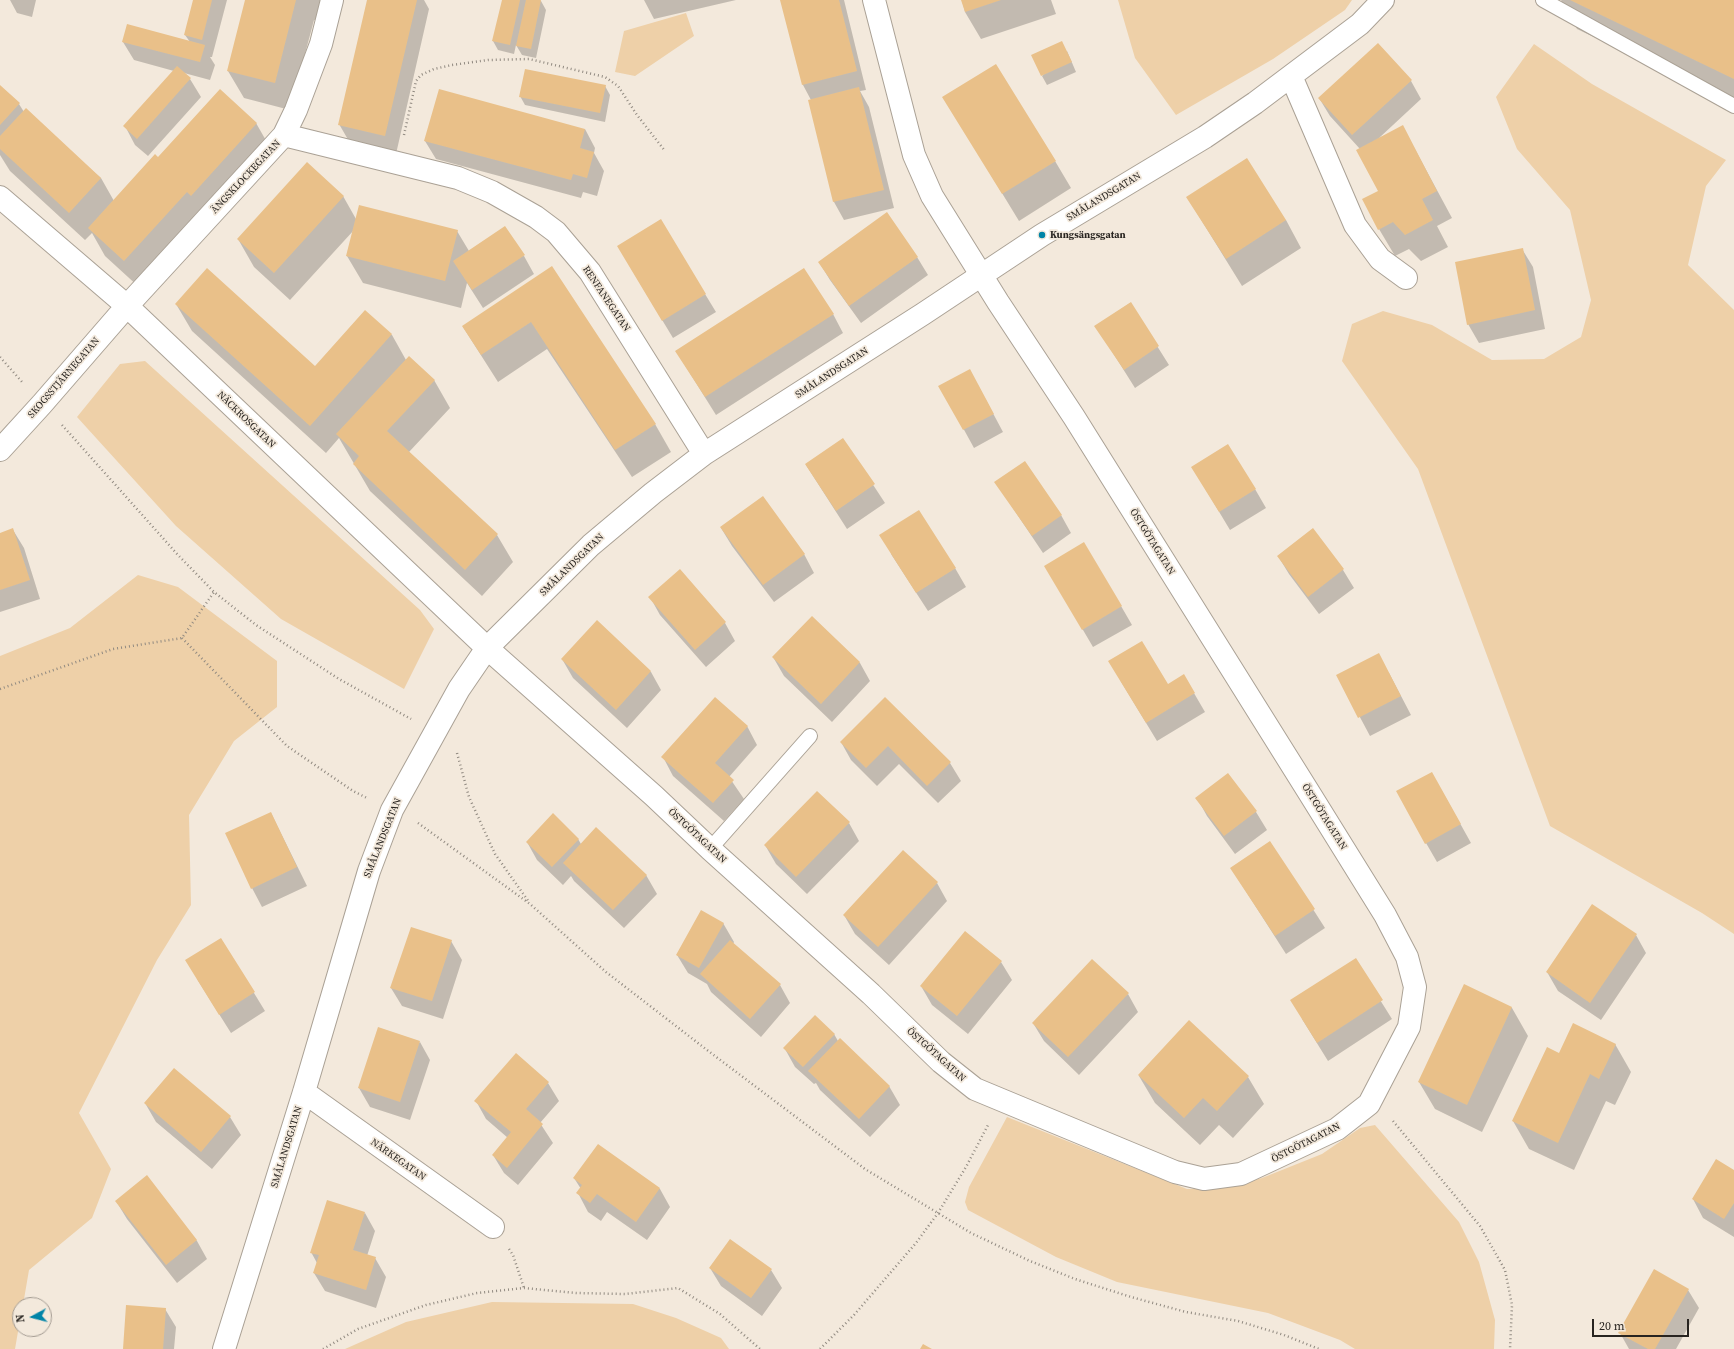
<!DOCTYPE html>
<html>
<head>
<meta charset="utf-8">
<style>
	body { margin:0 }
	#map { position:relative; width:1734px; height:1349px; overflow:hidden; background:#f3e9dc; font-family:"Source Serif 4",serif }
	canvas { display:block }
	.north { position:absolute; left:12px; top:1297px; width:40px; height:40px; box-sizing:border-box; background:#f3e9dc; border:1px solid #a29a91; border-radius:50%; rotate:263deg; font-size:11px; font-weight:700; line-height:16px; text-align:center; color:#282420 }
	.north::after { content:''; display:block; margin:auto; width:14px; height:18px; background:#0084a7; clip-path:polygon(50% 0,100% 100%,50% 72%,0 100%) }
	.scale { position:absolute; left:1592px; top:1319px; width:97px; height:18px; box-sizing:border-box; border:2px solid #282420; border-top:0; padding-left:5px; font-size:12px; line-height:14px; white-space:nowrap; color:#282420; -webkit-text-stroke:3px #f3e9dc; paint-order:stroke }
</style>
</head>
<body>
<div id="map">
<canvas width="1734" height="1349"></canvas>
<div class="north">N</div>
<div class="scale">20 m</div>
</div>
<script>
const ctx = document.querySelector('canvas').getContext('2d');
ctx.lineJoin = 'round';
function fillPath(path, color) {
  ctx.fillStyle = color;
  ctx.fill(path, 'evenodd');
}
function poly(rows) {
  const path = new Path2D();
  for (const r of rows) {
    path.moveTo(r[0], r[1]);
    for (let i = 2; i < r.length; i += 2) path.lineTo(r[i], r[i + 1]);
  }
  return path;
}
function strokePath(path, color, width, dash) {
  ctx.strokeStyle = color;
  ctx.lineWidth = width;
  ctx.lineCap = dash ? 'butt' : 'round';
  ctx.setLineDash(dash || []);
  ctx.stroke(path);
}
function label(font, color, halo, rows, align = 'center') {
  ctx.font = font + ' "Source Serif 4",serif';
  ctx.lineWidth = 3.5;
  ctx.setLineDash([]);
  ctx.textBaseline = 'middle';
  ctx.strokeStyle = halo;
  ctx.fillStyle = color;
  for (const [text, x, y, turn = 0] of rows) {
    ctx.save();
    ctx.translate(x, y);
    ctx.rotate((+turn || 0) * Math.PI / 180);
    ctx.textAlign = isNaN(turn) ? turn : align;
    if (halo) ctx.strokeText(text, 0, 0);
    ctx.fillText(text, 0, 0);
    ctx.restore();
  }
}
const green = poly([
	[1118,0,1352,0,1345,10,1273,59,1176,115,1135,58],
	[686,13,694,36,635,76,615,72,624,31],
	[1534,44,1592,84,1726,160,1706,186,1688,265,1734,310,1734,934,1702,913,1550,826,1418,469,1342,361,1352,324,1383,311,1432,325,1492,360,1544,359,1581,337,1591,300,1570,210,1517,149,1496,97],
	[145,361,420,610,434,629,404,689,281,619,176,526,77,417,120,364],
	[138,575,178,587,277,661,277,707,234,741,189,815,191,905,157,960,79,1113,111,1169,92,1218,29,1270,23,1305,20,1305,20,1320,15,1349,0,1349,0,656,70,628],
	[1007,1117,1187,1189,1219,1189,1262,1178,1322,1154,1360,1128,1375,1125,1459,1222,1479,1262,1495,1320,1494,1349,1355,1349,1340,1340,1268,1313,1117,1282,1056,1257,968,1210,965,1202,969,1187],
	[492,1302,633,1304,676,1318,721,1338,729,1349,345,1349,406,1322]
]);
const shadow = poly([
	[10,0,36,0,32,17,17,13],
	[194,0,227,0,212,57,210,57,215,65,210,80,184,73,190,79,201,97,148,156,135,145,125,126,174,71,134,60,123,42,190,42,185,35],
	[246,0,324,0,319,21,314,20,290,110,244,98,228,71],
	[368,0,424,0,429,9,396,154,350,143,339,124],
	[503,0,538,0,541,1,546,10,536,58,522,55,516,45,514,54,498,50,493,41],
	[644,0,736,0,654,19],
	[781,0,844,0,866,90,860,91,869,107,894,208,844,220,834,202,809,101,811,100,803,85],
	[962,0,1051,0,1056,14,981,39,965,12],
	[1561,0,1734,0,1734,104,1577,29],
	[1378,45,1411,81,1421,99,1379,138,1403,127,1452,218,1437,226,1448,247,1421,261,1409,249,1395,256,1379,229,1379,192,1360,149,1330,116,1319,98],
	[1067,51,1076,72,1047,85,1042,76],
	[0,86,19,104,24,112,101,178,114,201,158,159,256,123,272,151,140,288,105,256,92,233,85,240,10,171,0,155],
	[605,86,610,95,605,122,525,105,520,96],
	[944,98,1055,161,1071,188,1019,221],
	[585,129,595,148,594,153,604,171,597,196,583,192,581,198,436,159,425,141],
	[343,196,356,219,457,231,469,251,524,256,534,274,483,308,467,283,461,308,363,283,347,256,354,230,290,300,254,267,238,239],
	[1187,197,1286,220,1301,248,1242,286],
	[1522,249,1533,267,1545,329,1479,343,1468,324],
	[917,257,928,275,861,323,830,280,819,262],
	[629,265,705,294,716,312,673,338],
	[551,268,655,424,671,452,632,477,547,349,498,382,463,327],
	[1130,303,1169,365,1135,388,1096,326],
	[176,304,316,367,365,312,392,335,406,360,434,380,450,408,409,452,497,535,513,562,482,596,370,491,339,438,326,453,192,331],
	[833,314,843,333,716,415,676,351],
	[940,386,980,389,1003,432,974,448],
	[843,439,885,503,847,529,806,465],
	[996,483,1061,515,1071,533,1043,553],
	[1203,485,1255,489,1266,508,1230,530],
	[721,528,804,554,814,573,774,602,732,546],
	[13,530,24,548,40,599,0,612,0,534],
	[1313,530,1343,570,1354,588,1319,614,1289,574,1278,556],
	[891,554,955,568,966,587,928,611],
	[1056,584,1121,606,1132,625,1093,647],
	[650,597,725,623,735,641,706,667,660,615],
	[812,617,860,663,870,681,832,722,784,676,773,657],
	[597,622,651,672,661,690,627,728,573,678,562,659],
	[1389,673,1411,715,1370,736,1338,676],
	[1184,676,1205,712,1157,741,1120,680,1168,685],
	[885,698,950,763,961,781,938,803,899,764,877,786,851,760,841,742],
	[747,726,757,745,729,777,744,799,724,821,673,776,663,757],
	[1228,774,1256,812,1267,830,1235,854,1207,816,1197,798],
	[1442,791,1471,843,1437,862,1426,843],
	[271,813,307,886,262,907,252,888],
	[849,823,859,841,807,894,776,864,765,845],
	[578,839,581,844,646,875,657,894,624,928,574,881,571,876,563,885,537,860,527,842],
	[1270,842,1325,928,1286,954,1231,868],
	[937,883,947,901,889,965,855,934,844,915],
	[723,923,734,942,733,944,780,985,790,1003,761,1037,711,992,707,984,688,973,677,955],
	[1636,935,1646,953,1601,1020,1558,991,1547,972],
	[221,939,265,1011,231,1033,197,979],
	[451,941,462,960,443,1019,402,1006,391,988],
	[1355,960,1392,1019,1328,1061,1302,1019],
	[1001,962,1012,980,968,1034,932,1005,921,986],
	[1464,986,1512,1008,1528,1036,1482,1132,1435,1109,1419,1082],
	[1128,994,1138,1012,1079,1075,1044,1041,1033,1023],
	[1189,1022,1248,1077,1264,1104,1233,1138,1219,1125,1200,1145,1155,1103,1139,1076],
	[834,1034,838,1041,889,1086,900,1105,870,1137,820,1090,816,1083,814,1084,795,1067,785,1049],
	[420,1042,430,1060,410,1120,370,1107,359,1088],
	[1615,1044,1631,1072,1615,1105,1606,1101,1574,1170,1529,1149,1513,1121,1559,1054],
	[548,1083,559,1101,540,1123,553,1143,518,1185,504,1173,493,1155,508,1138,486,1119,476,1101],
	[145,1103,230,1117,241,1135,212,1169,156,1122],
	[598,1145,660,1189,670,1207,647,1240,607,1212,601,1221,588,1212,578,1193,581,1189,574,1178],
	[1734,1171,1734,1237,1703,1218,1693,1199],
	[147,1177,197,1241,207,1259,177,1283,127,1219,116,1201],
	[365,1213,375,1231,367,1256,375,1258,386,1277,376,1308,325,1291,314,1273,317,1263,311,1252],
	[710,1268,771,1270,782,1288,762,1316,721,1286],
	[1688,1290,1699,1308,1676,1349,1629,1349,1620,1333],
	[165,1309,176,1327,174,1349,124,1349]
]);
const building = poly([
	[193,0,212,0,202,40,184,35],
	[245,0,296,0,275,83,227,71],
	[367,0,417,0,385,136,338,125],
	[502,0,520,0,510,45,492,41],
	[526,0,541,0,531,49,516,46],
	[780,0,839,0,857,71,802,85],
	[961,0,1001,0,965,12],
	[1570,0,1734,0,1734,79],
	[127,24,205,45,200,62,122,42],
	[1062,41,1072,62,1041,76,1031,55],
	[1378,43,1412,80,1352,135,1318,98],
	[996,64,1056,161,1002,194,942,97],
	[177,66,191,78,137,139,123,126],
	[525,69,606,85,600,113,519,97],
	[0,85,20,103,0,125],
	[859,87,884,190,833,202,808,100],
	[220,89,257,123,191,196,187,192,124,261,88,228,155,154,158,157],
	[439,89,585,129,580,148,594,152,587,178,573,174,571,180,424,141],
	[26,108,101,178,69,213,0,149,0,136],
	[1403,125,1437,191,1422,199,1433,220,1405,235,1393,222,1378,230,1362,199,1378,191,1356,150],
	[1247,158,1286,220,1226,259,1186,197],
	[307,162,344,196,274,273,237,239],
	[359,205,458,230,445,281,346,256],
	[887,212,918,257,849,306,818,262],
	[661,219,706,294,662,321,617,246],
	[505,226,525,255,472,290,453,261],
	[1523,248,1535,310,1467,325,1455,262],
	[552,266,656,424,615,450,531,322,481,355,462,326],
	[207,268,315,366,365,310,392,334,310,426,175,304],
	[804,268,834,314,705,397,675,351],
	[1131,302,1159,346,1124,370,1094,326],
	[409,356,435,380,387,431,498,534,465,570,353,464,359,456,336,434],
	[970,369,994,414,963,430,938,386],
	[843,438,875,484,836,511,805,464],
	[1228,444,1256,489,1219,512,1191,467],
	[1025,461,1062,515,1032,536,994,482],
	[763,496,805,554,763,585,720,527],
	[919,510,956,568,916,593,879,535],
	[13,528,30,580,0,590,0,533],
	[1313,528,1344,569,1308,597,1277,556],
	[1084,542,1122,606,1082,630,1044,566],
	[680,569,726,622,695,650,648,597],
	[812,616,860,662,821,704,772,657],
	[597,620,651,671,616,710,561,659],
	[1142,641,1168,684,1184,674,1195,693,1146,723,1108,661],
	[1379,653,1401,696,1358,718,1336,675],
	[715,697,748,726,715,763,734,780,713,803,661,757],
	[885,697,951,762,927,786,888,746,866,768,840,742],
	[1432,772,1461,824,1425,844,1396,791],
	[1228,773,1257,811,1224,836,1195,798],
	[817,791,850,822,796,877,764,845],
	[271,812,297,867,251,889,225,833],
	[553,813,579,839,552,867,526,842],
	[596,827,647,875,613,910,563,863],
	[1270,841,1315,909,1275,936,1230,868],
	[903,850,938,882,878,947,843,915],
	[1592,904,1637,934,1590,1003,1546,972],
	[701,910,724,923,699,968,676,955],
	[411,927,452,940,432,1001,390,988],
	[965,931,1002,961,957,1016,920,986],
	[221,938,255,992,219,1015,185,960],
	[730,940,781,984,750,1019,700,974],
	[1356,958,1383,1000,1317,1043,1290,1000],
	[1092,959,1129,993,1068,1057,1032,1023],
	[1464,984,1512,1007,1467,1105,1418,1082],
	[815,1015,835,1034,803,1067,783,1048],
	[1189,1020,1249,1076,1217,1111,1203,1098,1184,1118,1138,1075],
	[1573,1023,1616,1044,1599,1079,1590,1074,1558,1143,1512,1121,1547,1047,1559,1053],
	[378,1027,420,1041,400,1102,358,1088],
	[840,1038,890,1086,859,1119,808,1071],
	[516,1053,549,1082,526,1109,543,1124,507,1168,492,1155,511,1132,474,1101],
	[174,1068,231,1116,201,1152,144,1103],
	[598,1144,660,1188,636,1222,597,1194,590,1203,576,1193,582,1185,573,1178],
	[1716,1159,1734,1170,1734,1203,1724,1219,1692,1199],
	[147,1175,197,1240,166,1265,115,1201],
	[327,1200,365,1212,353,1250,376,1257,366,1290,313,1273,319,1255,310,1253],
	[730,1239,772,1269,751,1298,709,1268],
	[1654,1269,1689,1289,1655,1349,1648,1349,1618,1333],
	[126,1305,166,1308,163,1349,123,1349],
	[923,1344,932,1349,920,1349]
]);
const path = poly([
	[404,135,416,81,421,75,434,69,452,65,488,60,529,59,605,77,618,86,637,115,665,151],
	[0,357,23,383],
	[62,425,178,555,214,592,256,625,339,679,411,719],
	[182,638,287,746,353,791,367,798],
	[0,689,113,649,182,638,214,592],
	[457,753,469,797,495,854,529,902],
	[418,823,530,904,606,972,707,1050,865,1169,971,1233,1030,1261,1075,1279,1131,1297,1186,1312,1238,1321,1284,1335,1319,1349],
	[1393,1121,1480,1226,1505,1270,1512,1305,1510,1349],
	[509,1249,513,1255,524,1288],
	[323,1349,358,1329,426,1305,477,1293,524,1288,576,1293,625,1294,678,1288,720,1314,760,1349],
	[820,1349,854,1315,916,1243,938,1213,966,1167,988,1125]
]);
const service = poly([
	[1543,0,1734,106],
	[710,849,810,736]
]);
const minor = poly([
	[1291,76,1355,225,1380,259,1406,278],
	[284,135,458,178,492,192,536,217,556,232,590,272,704,454],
	[0,197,127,306,487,648,654,796,710,849,871,994,941,1062,975,1089,1175,1172,1204,1179,1241,1174,1337,1129,1369,1104,1409,1027,1415,987,1407,957,1385,915,1308,791,1074,417,998,302,932,196,914,155,874,0],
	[0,450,42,404,127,306,284,135,296,110,321,44,332,0],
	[304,1092,493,1227],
	[224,1349,304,1092,369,871,392,810,459,689,487,648,591,545,653,493,704,454,923,314,1042,235,1205,137,1255,103,1360,24,1383,0]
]);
const markers = [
	[1042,235,4,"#0084a7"]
];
const streetNames = [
	["ÄNGSKLOCKEGATAN",246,177,-47],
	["SMÅLANDSGATAN",1104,197,-31],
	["RENFANEGATAN",606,299,56],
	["SMÅLANDSGATAN",832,373,-33],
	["SKOGSSTJÄRNEGATAN",64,378,-49],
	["NÄCKROSGATAN",246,420,44],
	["ÖSTGÖTAGATAN",1152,542,58],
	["SMÅLANDSGATAN",572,565,-44],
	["ÖSTGÖTAGATAN",1324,817,58],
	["ÖSTGÖTAGATAN",697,836,43],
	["SMÅLANDSGATAN",383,838,-68],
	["ÖSTGÖTAGATAN",936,1055,42],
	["ÖSTGÖTAGATAN",1306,1143,-27],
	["SMÅLANDSGATAN",287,1147,-73],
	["NÄRKEGATAN",398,1160,35]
];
const poiNames = [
	["Kungsängsgatan",1050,235]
];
fillPath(green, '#eed0a8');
fillPath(shadow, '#0003');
fillPath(building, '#e9c089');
strokePath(service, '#aaa195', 16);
strokePath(minor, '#aaa195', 24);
strokePath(path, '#918a81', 2.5, [1, 3]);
strokePath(service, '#fff', 14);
strokePath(minor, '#fff', 22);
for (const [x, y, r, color] of markers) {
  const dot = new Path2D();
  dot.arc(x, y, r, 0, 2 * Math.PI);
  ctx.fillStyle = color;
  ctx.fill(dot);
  strokePath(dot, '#f3e9dc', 1.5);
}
label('10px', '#282420', '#f3e9dc', streetNames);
label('bold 10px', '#282420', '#f3e9dc', poiNames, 'left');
</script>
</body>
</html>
